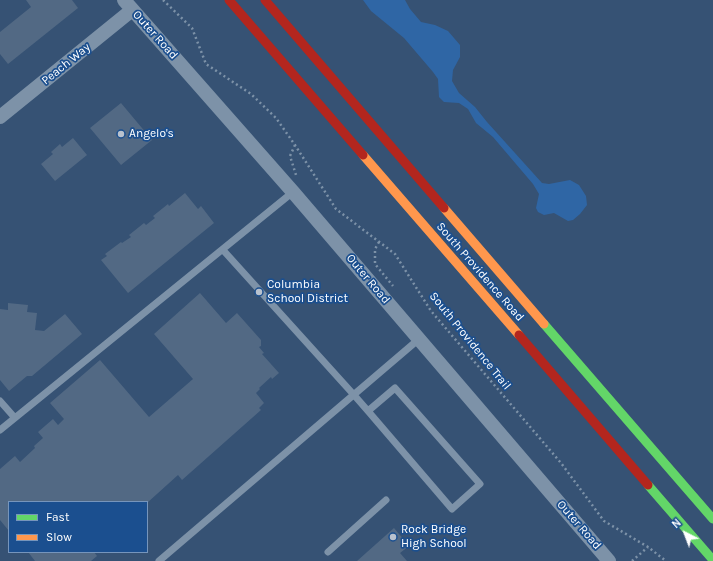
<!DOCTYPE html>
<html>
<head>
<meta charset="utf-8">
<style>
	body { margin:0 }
	#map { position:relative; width:713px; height:561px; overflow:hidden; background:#365274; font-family:Karla,sans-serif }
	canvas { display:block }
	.legend { position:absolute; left:8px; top:501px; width:140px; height:52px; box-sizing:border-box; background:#1b4f8f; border:1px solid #7695bc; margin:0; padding:5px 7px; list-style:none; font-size:12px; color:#fff }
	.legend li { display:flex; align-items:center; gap:8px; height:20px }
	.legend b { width:20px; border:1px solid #7695bc }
	.north { position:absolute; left:665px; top:513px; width:40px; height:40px; -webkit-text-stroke:3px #1b4f8f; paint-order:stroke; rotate:318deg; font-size:11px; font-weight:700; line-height:16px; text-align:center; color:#fff }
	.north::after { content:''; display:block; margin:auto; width:14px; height:18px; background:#fff; clip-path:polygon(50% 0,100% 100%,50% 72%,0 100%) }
</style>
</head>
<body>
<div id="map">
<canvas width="713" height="561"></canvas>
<ul class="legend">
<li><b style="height:5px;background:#63d668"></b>Fast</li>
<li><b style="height:5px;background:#ff974d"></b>Slow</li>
</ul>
<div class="north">N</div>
</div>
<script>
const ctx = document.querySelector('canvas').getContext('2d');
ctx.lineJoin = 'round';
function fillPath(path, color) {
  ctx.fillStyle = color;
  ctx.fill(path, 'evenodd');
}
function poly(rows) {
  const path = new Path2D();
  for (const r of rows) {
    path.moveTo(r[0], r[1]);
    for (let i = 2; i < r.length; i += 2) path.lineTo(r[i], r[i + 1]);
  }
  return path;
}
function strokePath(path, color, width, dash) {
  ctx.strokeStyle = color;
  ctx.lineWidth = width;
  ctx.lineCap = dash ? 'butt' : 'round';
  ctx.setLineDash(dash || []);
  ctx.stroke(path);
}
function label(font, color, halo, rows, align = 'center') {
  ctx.font = font + ' Karla,sans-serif';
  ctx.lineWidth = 3.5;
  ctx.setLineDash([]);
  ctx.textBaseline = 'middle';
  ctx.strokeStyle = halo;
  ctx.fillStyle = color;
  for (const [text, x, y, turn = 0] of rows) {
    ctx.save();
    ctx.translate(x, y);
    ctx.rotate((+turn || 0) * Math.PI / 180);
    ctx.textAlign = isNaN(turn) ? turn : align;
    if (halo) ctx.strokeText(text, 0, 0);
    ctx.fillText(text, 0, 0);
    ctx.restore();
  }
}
const green = poly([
	[363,0,405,0,410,9,421,22,435,25,448,31,460,45,460,57,453,70,452,81,459,93,475,107,487,122,542,183,549,184,570,180,579,185,586,196,587,205,580,214,573,220,568,221,554,213,544,215,538,212,536,208,539,194,533,184,493,137,476,123,468,109,459,103,444,102,439,97,438,79,433,72,404,38,371,11]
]);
const building = poly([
	[26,0,72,0,78,8,8,64,0,54,0,32,31,7],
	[121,103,152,140,121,165,90,128],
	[73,138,87,155,55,181,41,164,53,154,51,152,60,144,62,147],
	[185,193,198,209,201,206,214,223,128,293,101,260,107,256,105,254,121,242,122,243,131,237,129,235,144,223,146,225,155,218,153,216,168,204,169,206],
	[200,293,226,323,237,313,261,340,261,346,259,347,264,353,262,354,279,373,272,379,271,377,259,388,260,389,256,393,264,403,259,408,261,410,182,480,178,475,147,503,9,502,9,531,0,520,0,469,15,456,20,462,35,448,34,446,43,438,38,432,53,419,58,425,64,419,50,403,100,360,149,417,193,379,154,334],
	[8,303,28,305,27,312,37,313,35,330,44,331,65,314,82,334,32,376,27,376,9,391,0,380,0,309,8,310],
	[394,528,409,546,400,553,407,561,357,561],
	[28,552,94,552,97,556,91,561,35,561]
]);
const path = poly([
	[163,0,192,28,206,64,251,94,276,118,295,145,336,209,395,254,431,311,561,463,604,521,648,547,666,561],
	[295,145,290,156,296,175],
	[379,242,375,249,375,264,393,286],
	[632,561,648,547]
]);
const lane = poly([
	[223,250,354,395,368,411,452,509,480,484,395,388,368,411],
	[0,401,15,418],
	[0,430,293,192],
	[328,552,386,500],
	[159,561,419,339]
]);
const street = poly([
	[124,0,293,192,609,561],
	[0,117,132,10]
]);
const fast = poly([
	[544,324,713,519],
	[648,485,713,560]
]);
const slow = poly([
	[363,155,519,335],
	[444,208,544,324]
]);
const jam = poly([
	[229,0,363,155],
	[265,0,444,208],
	[519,335,648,485]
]);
const markers = [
	[121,134,4,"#b9c2ce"],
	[259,292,4,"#b9c2ce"],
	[393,537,4,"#b9c2ce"]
];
const streetNames = [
	["Outer Road",155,35,48],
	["Peach Way",66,64,-39],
	["South Providence Road",480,272,49],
	["Outer Road",368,279,50],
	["South Providence Trail",470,341,51],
	["Outer Road",579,525,49]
];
const poiNames = [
	["Angelo's",129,134],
	["Columbia",267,285],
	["School District",267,299],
	["Rock Bridge",401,530],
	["High School",401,544]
];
fillPath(green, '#2f66a5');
fillPath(building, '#526984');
strokePath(path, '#7d92a8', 2.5, [2, 3]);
strokePath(lane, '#7d92a8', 7);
strokePath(street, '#7d92a8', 14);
strokePath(fast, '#63d668', 9);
strokePath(slow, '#ff974d', 9);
strokePath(jam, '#b3261e', 9);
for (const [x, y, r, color] of markers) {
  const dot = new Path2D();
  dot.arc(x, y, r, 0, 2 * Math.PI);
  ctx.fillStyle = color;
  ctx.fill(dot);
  strokePath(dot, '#1b4f8f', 1.5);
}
label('12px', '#fff', '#1b4f8f', streetNames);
label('12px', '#fff', '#1b4f8f', poiNames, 'left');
</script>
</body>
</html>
